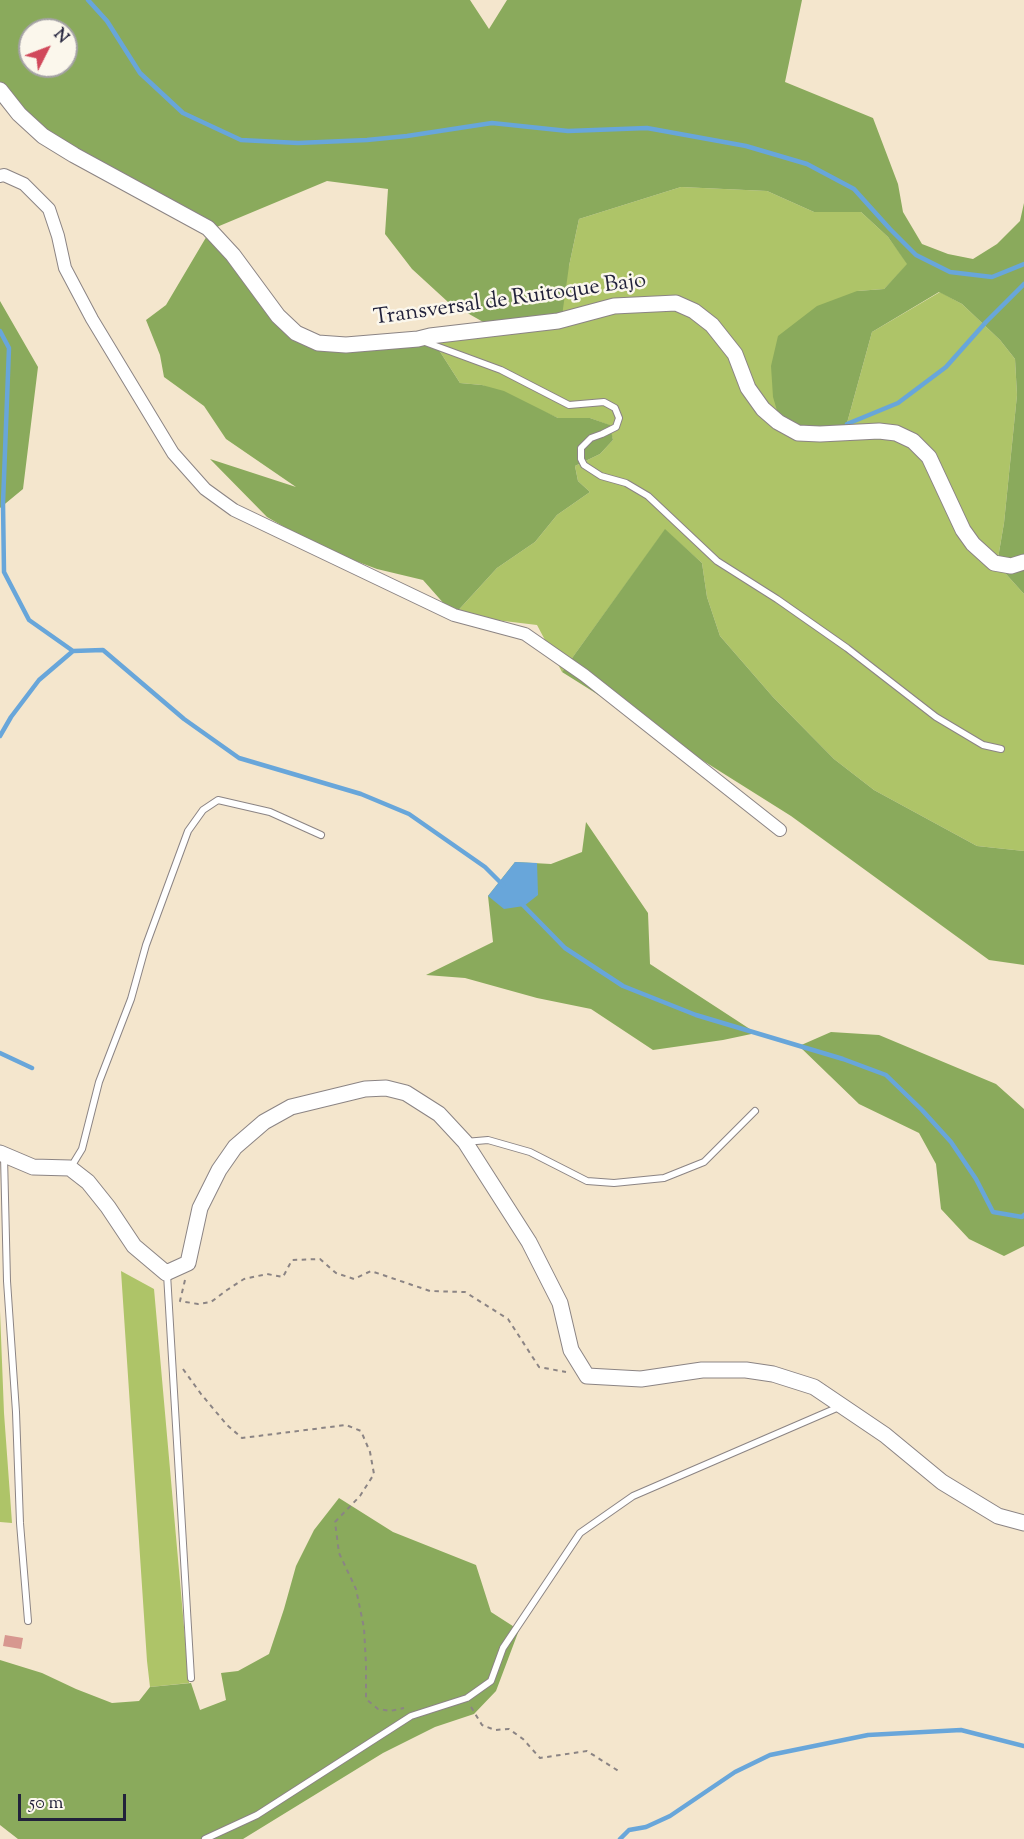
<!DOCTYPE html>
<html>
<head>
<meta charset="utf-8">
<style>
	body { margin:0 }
	#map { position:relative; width:1024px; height:1839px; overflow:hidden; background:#f4e6cd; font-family:"Sorts Mill Goudy",serif }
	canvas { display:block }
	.north { position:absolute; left:18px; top:18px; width:60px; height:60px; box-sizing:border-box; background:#fbf7ec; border:2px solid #a4a2a5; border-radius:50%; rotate:48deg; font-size:16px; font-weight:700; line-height:24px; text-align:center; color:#22223b }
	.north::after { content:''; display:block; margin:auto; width:21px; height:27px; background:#d1495b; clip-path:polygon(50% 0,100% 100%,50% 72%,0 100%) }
	.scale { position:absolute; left:18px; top:1794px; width:108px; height:27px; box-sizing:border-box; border:3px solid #22223b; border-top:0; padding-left:8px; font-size:18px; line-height:21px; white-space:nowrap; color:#22223b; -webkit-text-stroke:4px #fbf7ec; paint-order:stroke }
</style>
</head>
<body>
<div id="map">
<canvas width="1024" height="1839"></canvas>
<div class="north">N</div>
<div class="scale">50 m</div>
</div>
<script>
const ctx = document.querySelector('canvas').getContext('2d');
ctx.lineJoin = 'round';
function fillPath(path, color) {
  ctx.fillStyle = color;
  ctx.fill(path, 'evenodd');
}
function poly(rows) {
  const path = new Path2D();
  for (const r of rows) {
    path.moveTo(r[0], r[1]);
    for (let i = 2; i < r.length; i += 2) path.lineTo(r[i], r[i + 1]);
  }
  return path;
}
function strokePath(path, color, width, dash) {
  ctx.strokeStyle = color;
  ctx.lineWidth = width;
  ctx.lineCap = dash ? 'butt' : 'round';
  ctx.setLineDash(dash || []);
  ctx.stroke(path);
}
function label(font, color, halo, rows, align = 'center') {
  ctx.font = font + ' "Sorts Mill Goudy",serif';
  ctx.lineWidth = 5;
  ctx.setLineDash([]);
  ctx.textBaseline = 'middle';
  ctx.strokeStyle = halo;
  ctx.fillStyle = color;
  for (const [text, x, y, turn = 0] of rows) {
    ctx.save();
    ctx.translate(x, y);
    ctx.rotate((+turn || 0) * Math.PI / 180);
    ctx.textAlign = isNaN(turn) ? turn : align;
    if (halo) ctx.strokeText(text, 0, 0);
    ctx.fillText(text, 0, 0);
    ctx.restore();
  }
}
const green = poly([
	[681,187,767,191,814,212,861,212,888,237,908,264,884,289,857,291,844,434,872,332,940,292,962,304,1000,340,1015,359,1017,395,1004,523,997,564,1024,594,1024,851,977,846,874,790,834,759,773,697,720,636,707,597,702,563,665,530,562,672,537,625,454,615,497,568,535,542,557,515,590,492,578,481,575,466,600,454,613,440,609,425,590,418,558,418,482,385,460,383,430,336,499,331,569,266,579,219],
	[121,1271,154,1289,189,1683,150,1687,147,1661],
	[0,1311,4,1413,12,1523,0,1522]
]);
const forest = poly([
	[0,0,470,0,489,29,507,0,802,0,785,82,873,118,898,184,903,212,922,244,948,254,973,259,997,244,1020,221,1024,203,1024,594,997,564,1004,523,1017,395,1015,359,1000,340,962,304,939,292,872,332,844,434,781,424,773,397,771,366,778,336,817,306,857,291,884,289,907,264,888,237,861,212,814,212,767,191,681,187,579,219,569,266,561,323,499,331,448,302,412,269,385,234,388,189,327,181,212,229,278,316,318,343,430,336,460,383,482,385,504,391,558,418,590,418,610,425,613,440,600,454,575,466,578,481,590,492,557,515,535,542,497,568,454,615,423,580,377,569,321,548,267,517,210,459,296,487,226,439,204,406,164,377,160,355,146,320,166,305,211,229,77,157,0,88],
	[30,30,66,30,66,66,30,66],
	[0,301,38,367,23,489,0,508],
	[665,529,702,563,707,597,720,636,773,697,834,759,874,790,977,846,1024,851,1024,965,989,960,791,816,562,672],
	[586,822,648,913,650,964,756,1033,723,1040,653,1050,591,1009,537,998,465,978,426,975,493,942,488,896,515,862,551,864,582,852],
	[831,1032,879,1035,996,1084,1024,1109,1024,1246,1004,1256,969,1239,941,1209,936,1164,919,1133,859,1104,799,1046],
	[339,1498,393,1532,476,1565,491,1612,519,1630,496,1691,474,1714,435,1727,383,1753,243,1839,18,1839,0,1825,0,1660,42,1673,76,1689,112,1703,139,1701,150,1687,191,1683,200,1710,226,1700,221,1673,238,1671,269,1654,284,1609,296,1566,314,1530]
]);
const water = poly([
	[515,862,537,863,538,895,524,906,504,909,488,896]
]);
const stream = poly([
	[88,0,107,21,140,73,183,113,241,140,298,143,367,140,407,136,492,123,568,131,647,128,746,146,807,164,854,189,890,229,916,255,950,272,992,277,1024,264],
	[0,331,9,348,3,503,4,572,29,620,73,651,103,650,184,719,239,758,361,794,409,814,485,867,503,885],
	[847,424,898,403,946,367,986,322,1024,284],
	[0,736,11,717,39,680,73,651],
	[520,902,565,948,623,986,696,1015,843,1059,886,1075,922,1110,951,1142,976,1179,993,1212,1022,1217,1024,1215],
	[0,1053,32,1068],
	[620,1839,629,1830,646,1827,670,1816,735,1772,770,1755,868,1735,961,1730,1024,1746]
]);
const building = poly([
	[5,1635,23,1638,21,1649,3,1646]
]);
const path = poly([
	[185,1280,180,1301,198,1304,211,1302,227,1290,244,1279,267,1274,283,1277,292,1260,320,1259,336,1273,354,1279,371,1271,430,1291,465,1292,508,1319,539,1367,566,1372],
	[183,1369,201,1394,227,1425,242,1438,346,1425,361,1431,370,1452,374,1474,360,1496,335,1522,339,1553,356,1589,364,1628,366,1664,366,1699,378,1709,390,1711,404,1708],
	[471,1707,482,1725,495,1730,509,1729,523,1739,540,1758,587,1751,620,1772]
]);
const service = poly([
	[425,342,501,370,569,405,604,402,615,408,619,418,616,427,602,434,591,438,581,448,581,459,584,465,601,476,626,483,648,496,717,561,777,599,847,648,936,717,983,745,1001,749],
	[465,1142,488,1140,530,1152,587,1181,614,1183,664,1178,704,1162,755,1111],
	[4,1156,7,1281,16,1412,20,1523,28,1621],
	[71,1167,82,1149,99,1082,131,999,146,945,188,831,203,810,218,800,270,812,321,835],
	[167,1274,191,1678],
	[205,1839,257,1815,411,1716,467,1698,491,1681,503,1648,580,1533,633,1496,839,1407]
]);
const minor = poly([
	[0,176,4,175,24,184,49,209,58,236,65,268,92,319,173,453,205,489,234,510,454,615,525,634,584,675,780,830]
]);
const tertiary = poly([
	[0,90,19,114,43,136,74,155,208,228,233,255,278,316,296,333,318,343,346,345,418,339,430,336,558,321,614,306,676,303,694,311,712,325,735,354,748,388,763,409,778,422,798,433,820,434,879,431,896,433,913,441,929,457,963,530,973,544,994,563,1011,566,1024,562],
	[0,1153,33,1167,70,1168,88,1182,108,1207,134,1246,166,1273,188,1263,200,1208,219,1170,235,1147,264,1122,291,1107,365,1089,386,1088,406,1093,439,1114,465,1142,529,1242,560,1303,571,1350,587,1376,641,1379,702,1370,746,1370,773,1374,814,1387,885,1435,942,1482,998,1516,1024,1523]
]);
const streetNames = [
	["Transversal de Ruitoque Bajo",510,301,-8]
];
fillPath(green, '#aec468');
fillPath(forest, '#8aaa5c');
fillPath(water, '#68a6da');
strokePath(stream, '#68a6da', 4.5);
fillPath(building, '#d7978f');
strokePath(service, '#8b8484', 8);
strokePath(minor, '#8b8484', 14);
strokePath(tertiary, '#8b8484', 17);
strokePath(path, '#8b8484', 2, [4.5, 4.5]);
strokePath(service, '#fff', 6);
strokePath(minor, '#fff', 12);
strokePath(tertiary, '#fff', 15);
label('22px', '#22223b', '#fbf7ec', streetNames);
</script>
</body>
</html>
